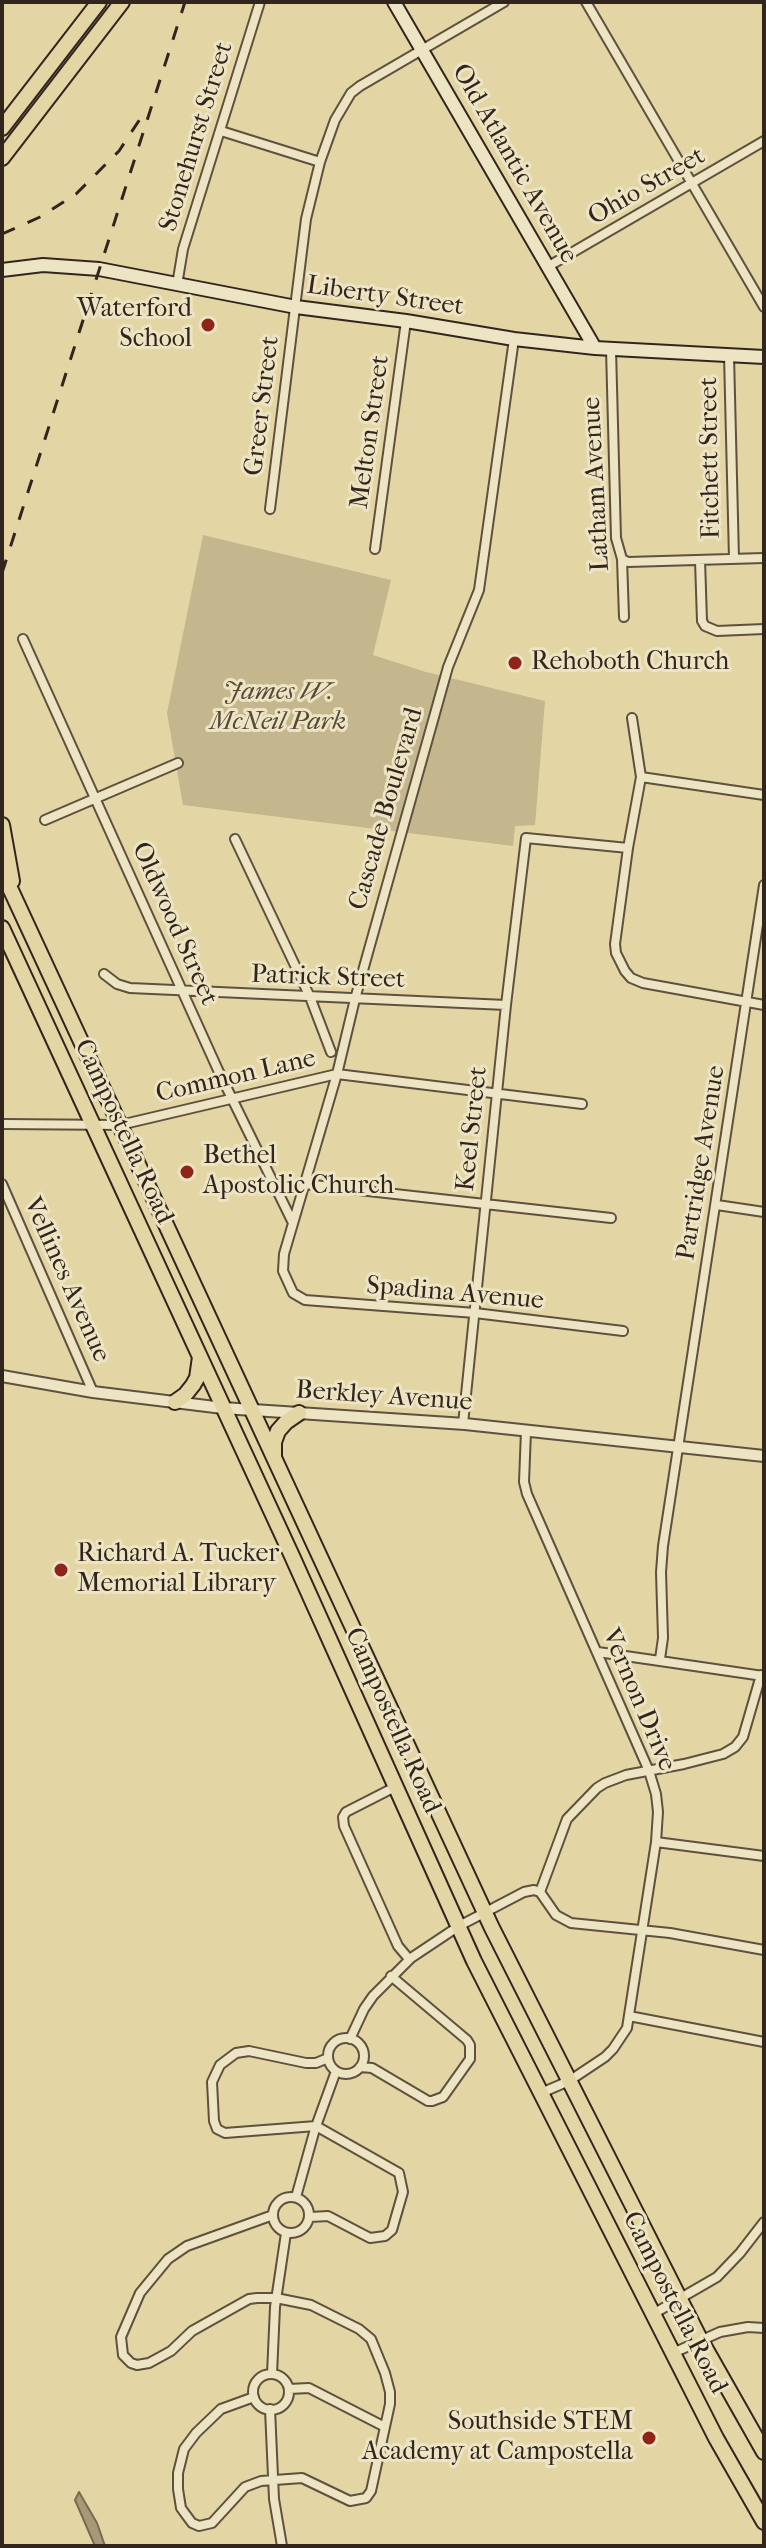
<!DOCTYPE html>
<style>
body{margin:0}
#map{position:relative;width:766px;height:2548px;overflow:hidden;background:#e3d5a4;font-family:"IM FELL French Canon",serif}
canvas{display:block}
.frame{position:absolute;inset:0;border:4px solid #32251d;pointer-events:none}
</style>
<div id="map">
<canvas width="766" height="2548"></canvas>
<div class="frame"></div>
</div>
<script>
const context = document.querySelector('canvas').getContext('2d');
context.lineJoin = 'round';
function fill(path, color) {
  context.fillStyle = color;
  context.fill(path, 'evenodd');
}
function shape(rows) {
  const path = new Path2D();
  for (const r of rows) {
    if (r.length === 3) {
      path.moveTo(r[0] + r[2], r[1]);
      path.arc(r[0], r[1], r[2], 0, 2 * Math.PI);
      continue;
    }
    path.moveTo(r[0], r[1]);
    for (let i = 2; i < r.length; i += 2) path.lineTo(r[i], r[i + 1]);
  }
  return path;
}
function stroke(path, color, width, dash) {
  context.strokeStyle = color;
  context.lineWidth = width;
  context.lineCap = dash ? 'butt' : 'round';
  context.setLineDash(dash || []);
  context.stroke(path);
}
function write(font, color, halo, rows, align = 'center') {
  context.font = font + ' "IM FELL French Canon",serif';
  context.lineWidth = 6;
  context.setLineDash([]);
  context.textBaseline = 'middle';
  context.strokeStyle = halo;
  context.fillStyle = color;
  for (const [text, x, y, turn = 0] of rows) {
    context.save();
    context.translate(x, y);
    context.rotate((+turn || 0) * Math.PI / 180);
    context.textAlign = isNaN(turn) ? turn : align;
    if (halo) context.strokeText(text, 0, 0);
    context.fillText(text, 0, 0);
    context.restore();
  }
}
const green = shape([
 [203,535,391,580,373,655,426,672,545,701,535,825,515,826,513,846,183,805,167,713]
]);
const water = shape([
 [79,2492,97,2523,105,2546,95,2546,75,2500,79,2492]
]);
const minor = shape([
 [586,2,764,307],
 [221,131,320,162],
 [549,266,764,141],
 [177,285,183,249,260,2],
 [514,339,479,590,448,667,355,999,337,1074,284,1254,283,1271,293,1293,305,1300,475,1313,623,1331],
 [611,349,616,538,622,559,624,617],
 [729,355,734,559],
 [270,509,306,219,320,162,335,120,351,93,360,86,504,2],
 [375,549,406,321],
 [622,559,628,562,764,558],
 [700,560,702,621,705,626,717,631,764,629],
 [23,639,218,1070,293,1223],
 [632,718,641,777,628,848,615,944,616,953,625,971,631,978,643,983,764,1005],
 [641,777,764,795],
 [45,820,178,763],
 [235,839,310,997,331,1052],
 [104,974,117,984,130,988,506,1005],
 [2,1124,120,1125,337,1074,582,1104],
 [2,1184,93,1392],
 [305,1184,611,1218],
 [717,1205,764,1212],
 [463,1424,506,1005,526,838,628,848],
 [526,1431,524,1482,527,1494,649,1771,656,1794,658,1812,656,1842,627,2028,613,2049,605,2057,569,2081,541,2093],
 [598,1652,763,1676],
 [660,1659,663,1638,661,1572,663,1546,764,885],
 [395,1787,346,1812,343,1817,344,1826,398,1946,409,1959],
 [656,1842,764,1856],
 [540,1892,567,1819,597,1788,605,1783,626,1775,684,1764,723,1754,735,1747,743,1737,761,1675],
 [540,1892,556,1915,571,1923,670,1933,764,1950],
 [629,2016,764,2042],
 [346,2056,18],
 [350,2039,364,2009,373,1996,411,1958,459,1926,524,1892,534,1890,540,1892],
 [360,2067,372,2068,428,2101,432,2101,443,2097,470,2059,470,2045,467,2040,391,1976],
 [291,2215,18],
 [296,2197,315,2129,336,2071],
 [310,2217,328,2216,370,2238,385,2236,392,2230,403,2192,399,2173,316,2126,225,2133,217,2129,214,2121,212,2082,220,2065,236,2053,249,2051,306,2063,316,2063,328,2058],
 [653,2314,717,2277,740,2253,764,2222],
 [673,2353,720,2332,748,2327,764,2328],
 [272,2374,275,2307,286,2233],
 [271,2392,18],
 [289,2389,309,2388,385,2427],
 [254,2397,221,2409,196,2433,184,2449,178,2473,178,2489,181,2508,192,2523,199,2526,212,2523,245,2487,261,2481,302,2478,350,2501,366,2498,371,2491,390,2404,390,2392,385,2373,371,2339,359,2329,311,2305,276,2298,257,2298,249,2299,192,2331,171,2351,149,2363,137,2365,131,2363,123,2355,121,2337,140,2293,168,2259,187,2246,273,2215],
 [270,2409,274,2499,282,2546]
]);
const tertiary = shape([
 [2,1376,93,1392,223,1408,465,1424,764,1456]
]);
const secondary = shape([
 [394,2,595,348],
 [2,270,43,265,99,269,296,307,406,321,514,339,595,348,764,357]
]);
const primary = shape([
 [2,128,99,2],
 [2,158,122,2],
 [2,825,12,881],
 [2,871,492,1928,700,2339,764,2452],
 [2,928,292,1556,474,1961,716,2438,764,2522],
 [175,1402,185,1395,193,1385,197,1378,200,1357],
 [274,1457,274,1442,278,1431,286,1422,299,1413]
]);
const rail = shape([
 [2,234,40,217,76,194,119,151,140,119],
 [2,573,185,2]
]);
const markers = [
 [208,325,8,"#8f2418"],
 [515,663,8,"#8f2418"],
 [187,1172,8,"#8f2418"],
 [61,1570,8,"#8f2418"],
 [649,2438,8,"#8f2418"]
];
const streetNames = [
 ["Stonehurst Street",197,137,-73],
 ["Old Atlantic Avenue",514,164,60],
 ["Ohio Street",647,187,-30],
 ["Liberty Street",385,297,8],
 ["Greer Street",263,406,-83],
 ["Melton Street",371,432,-82],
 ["Fitchett Street",711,458,-91],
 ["Latham Avenue",597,484,-93],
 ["Cascade Boulevard",387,809,-74],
 ["Oldwood Street",174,924,66],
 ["Patrick Street",328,978,2],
 ["Common Lane",236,1077,-13],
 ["Keel Street",473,1129,-84],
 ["Campostella Road",123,1132,65],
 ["Partridge Avenue",702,1163,-81],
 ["Vellines Avenue",66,1280,66],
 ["Spadina Avenue",455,1294,5],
 ["Berkley Avenue",384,1397,4],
 ["Vernon Drive",638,1700,67],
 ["Campostella Road",392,1721,66],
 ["Campostella Road",674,2303,63]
];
const poiNames = [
 ["Waterford",192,310,"right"],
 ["School",192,340,"right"],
 ["Rehoboth Church",531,663],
 ["Bethel",203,1157],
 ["Apostolic Church",203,1187],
 ["Richard A. Tucker",77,1555],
 ["Memorial Library",77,1585],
 ["Southside STEM",633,2423,"right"],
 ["Academy at Campostella",633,2453,"right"]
];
const parkNames = [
 ["James W.",278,693],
 ["McNeil Park",278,723]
];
fill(green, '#c5b78d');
fill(water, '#a79976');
stroke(water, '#786b52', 2);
stroke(minor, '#5e513f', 12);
stroke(tertiary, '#5e513f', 14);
stroke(secondary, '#32251d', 16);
stroke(primary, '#32251d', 18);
stroke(minor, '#ede4c4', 8);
stroke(tertiary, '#ede4c4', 10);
stroke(secondary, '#ede4c4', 12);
stroke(primary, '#e3d5a4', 14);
stroke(rail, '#32251d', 3, [14, 14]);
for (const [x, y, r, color] of markers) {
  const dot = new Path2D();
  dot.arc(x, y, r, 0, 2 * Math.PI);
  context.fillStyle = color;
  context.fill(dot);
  stroke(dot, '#ede4c4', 3);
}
write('26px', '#32251d', '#ede4c4', streetNames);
write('26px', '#32251d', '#ede4c4', poiNames, 'left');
write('italic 26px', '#574a39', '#ede4c4', parkNames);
</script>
